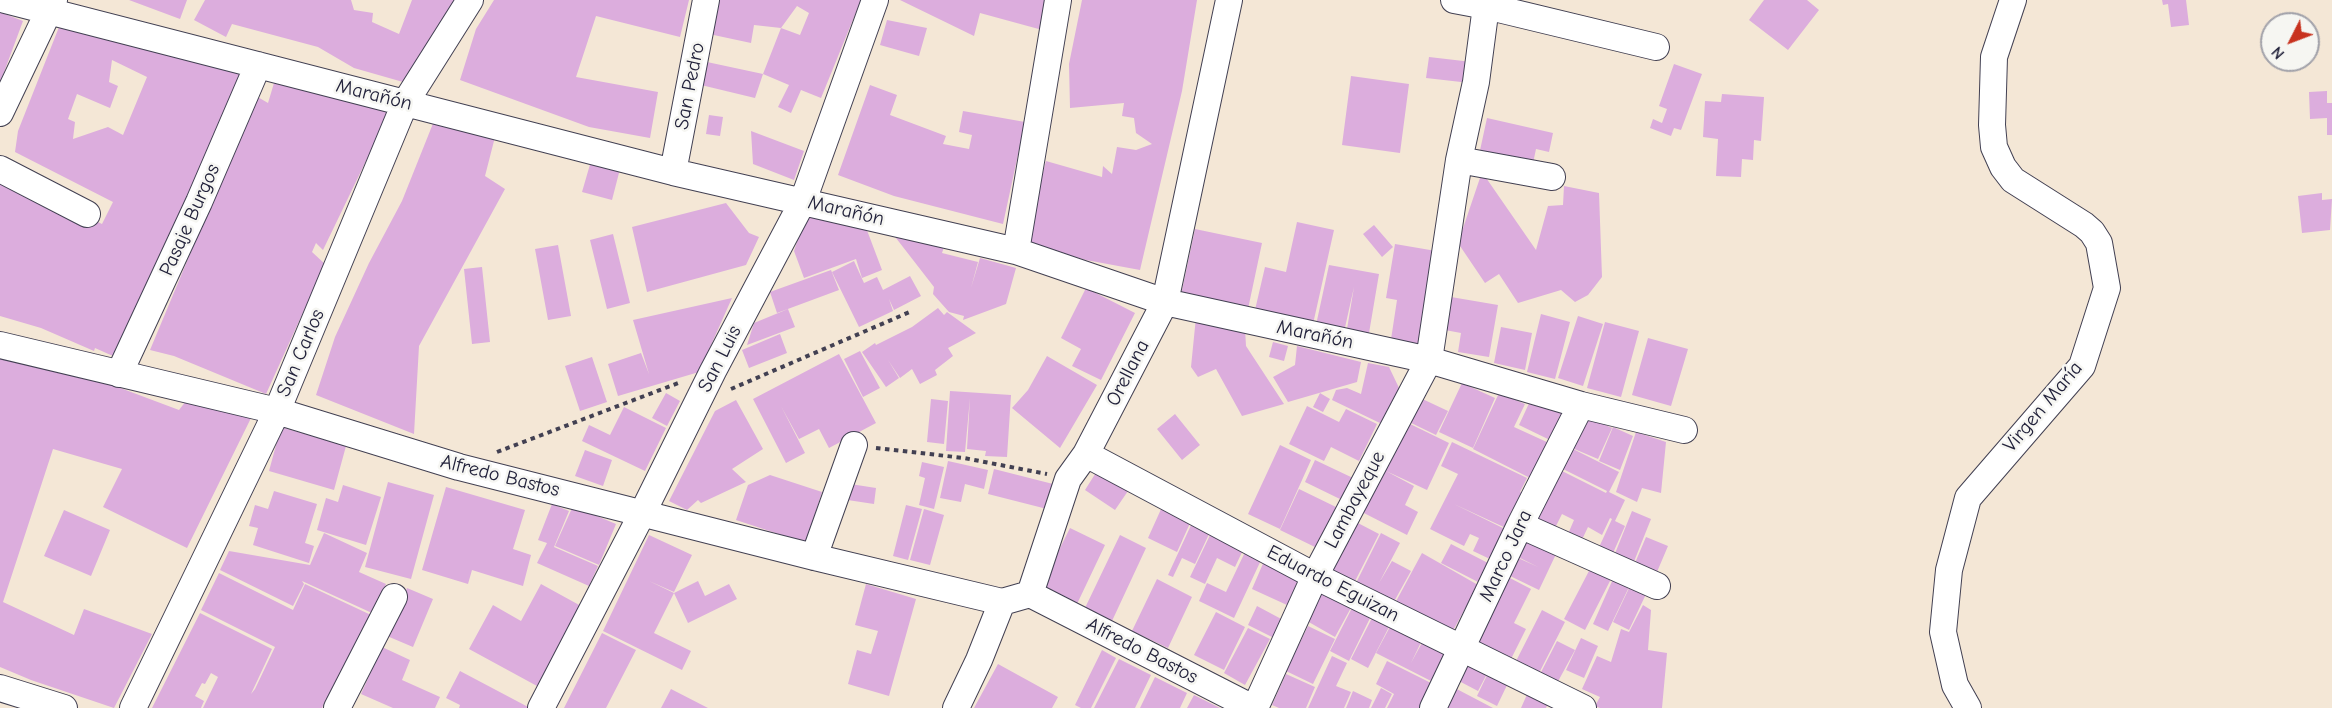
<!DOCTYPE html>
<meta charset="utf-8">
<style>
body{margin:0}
#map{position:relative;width:2332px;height:708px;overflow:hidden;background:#f4e7d6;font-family:"Comic Neue",sans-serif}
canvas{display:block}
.north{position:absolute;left:2260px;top:12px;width:60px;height:60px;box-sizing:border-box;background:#f6f6f2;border:2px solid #a1a1a9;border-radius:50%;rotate:228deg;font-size:16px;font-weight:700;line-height:24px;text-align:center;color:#22223b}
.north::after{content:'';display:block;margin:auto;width:21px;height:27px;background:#c8321e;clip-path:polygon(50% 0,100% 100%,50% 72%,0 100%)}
</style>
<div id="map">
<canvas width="2332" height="708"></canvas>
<div class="north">N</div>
</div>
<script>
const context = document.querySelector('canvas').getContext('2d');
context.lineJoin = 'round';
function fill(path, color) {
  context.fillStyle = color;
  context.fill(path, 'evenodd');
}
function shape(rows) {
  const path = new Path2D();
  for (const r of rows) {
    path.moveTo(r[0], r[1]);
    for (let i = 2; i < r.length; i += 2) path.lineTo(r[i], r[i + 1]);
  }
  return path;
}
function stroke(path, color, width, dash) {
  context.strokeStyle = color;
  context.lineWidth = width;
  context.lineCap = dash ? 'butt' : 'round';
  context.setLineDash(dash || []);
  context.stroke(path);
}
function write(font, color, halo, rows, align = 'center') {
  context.font = font + ' "Comic Neue",sans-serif';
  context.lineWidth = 5;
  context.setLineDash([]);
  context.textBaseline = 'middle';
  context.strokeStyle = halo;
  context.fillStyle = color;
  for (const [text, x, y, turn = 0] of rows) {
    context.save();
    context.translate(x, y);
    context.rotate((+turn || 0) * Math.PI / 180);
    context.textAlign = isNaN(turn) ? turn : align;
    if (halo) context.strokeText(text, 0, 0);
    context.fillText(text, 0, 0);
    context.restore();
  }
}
const building = shape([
 [129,0,187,0,180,19],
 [205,0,351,0,354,10,373,13,372,22,399,34,412,0,464,0,410,84,354,68,318,47,232,24,226,37,194,20],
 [494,0,689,0,680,37,596,16,576,77,658,92,650,138,589,127,460,80,476,29],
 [716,0,861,0,821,98,801,90,791,113,778,107,789,85,763,74,781,28,800,35,809,13,797,6,781,28,754,25,751,43,709,34],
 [900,0,1052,0,1046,31,980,13,974,36],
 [1082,0,1197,0,1182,91,1140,270,1086,260,1024,242,1046,161,1102,177,1103,166,1112,174,1117,147,1136,150,1152,144,1136,133,1134,118,1122,116,1124,103,1070,108,1069,64],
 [1764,0,1807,0,1819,10,1788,50,1749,20],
 [2162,0,2186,0,2189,25,2171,27,2168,4,2163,5],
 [0,12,23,21,0,83],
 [887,20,927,28,919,56,880,45],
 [61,22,248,71,122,360,95,348,94,351,41,328,0,316,0,174,102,224,113,202,15,152,18,131],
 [112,60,147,77,123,135,108,127,73,139,75,122,68,119,77,94,110,108,118,86,109,82],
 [1429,57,1472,62,1470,83,1426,78],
 [707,62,763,74,755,98,701,85],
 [1674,64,1702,74,1681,130,1674,128,1671,136,1650,128,1653,119,1662,123,1667,109,1659,106],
 [1351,76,1409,84,1400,153,1342,145],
 [274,83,391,109,323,250,316,243,312,252,325,264,266,394,174,356,150,350,256,96,268,103],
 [870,85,897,95,890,115,946,136,943,144,969,149,972,135,959,132,963,111,1025,122,1003,224,894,196,838,175],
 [2327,91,2327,103,2332,103,2332,135,2327,135,2327,118,2310,119,2309,92],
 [1722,94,1764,97,1761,141,1754,140,1753,160,1742,159,1741,177,1716,176,1718,139,1703,137,1705,101,1721,102],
 [709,115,723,117,720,136,706,134],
 [436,116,495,137,485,176,505,189,419,346,414,434,316,395,335,337,369,263,402,201],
 [1487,118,1553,133,1549,152,1536,149,1532,168,1479,155],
 [751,131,804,151,794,180,753,164],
 [591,161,620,169,612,200,582,192],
 [1482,172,1536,250,1548,206,1563,205,1564,186,1599,193,1602,277,1588,295,1575,302,1561,290,1518,303,1499,274,1485,283,1458,243],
 [2322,193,2322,200,2332,199,2330,230,2302,233,2298,196],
 [726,203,749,233,759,237,746,265,647,292,632,227],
 [806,215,856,228,865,225,882,270,862,278,856,259,804,278,794,251],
 [1297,222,1334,230,1313,324,1255,310,1265,267,1286,272],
 [1374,225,1393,247,1382,257,1363,234],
 [889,229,944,247,942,253,978,262,971,288,980,258,1016,268,1006,304,963,320,964,316,949,312,933,294,934,287],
 [1195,229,1262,243,1248,309,1181,295],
 [613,234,630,303,607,309,590,240],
 [1395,244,1436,251,1421,345,1405,342,1390,346,1397,300,1386,298],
 [558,245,571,316,548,320,535,249],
 [854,261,864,283,877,277,883,290,910,276,921,296,894,310,889,299,893,311,859,327,832,272],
 [1329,265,1379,274,1368,339,1346,335,1354,287,1344,332,1316,325],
 [482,267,490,342,472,344,464,269],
 [831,270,839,290,777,313,770,292],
 [1086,288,1135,313,1101,380,1072,366,1081,349,1061,338],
 [1451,297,1498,305,1489,357,1458,352,1461,333,1445,330],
 [732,298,699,372,618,396,608,364,641,353,649,374,633,320],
 [938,308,944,315,947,312,976,333,948,348,953,356,935,370,937,375,920,384,912,369,900,378,888,360,899,378,886,387,862,352,875,343,876,345,912,327],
 [788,309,795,327,747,345,754,323],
 [1541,314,1570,322,1555,379,1527,372],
 [1578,316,1603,324,1583,386,1558,378],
 [1196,317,1245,329,1246,346,1284,404,1242,416,1216,369,1198,377,1191,367],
 [1605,322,1639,331,1621,397,1587,388],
 [1501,327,1532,333,1525,370,1494,363],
 [780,334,787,353,749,368,742,350],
 [1648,338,1688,349,1671,406,1632,395],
 [1273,342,1288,346,1284,361,1269,357],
 [1297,346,1361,362,1357,382,1288,402,1273,377,1295,365],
 [0,350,75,371,179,410,186,401,251,418,187,548,103,507,122,469,53,449,3,602,74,635,84,609,152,634,114,708,31,680,0,667],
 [860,351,880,388,863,397,844,359],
 [839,354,876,423,829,448,819,429,799,439,781,406,805,453,786,463,753,399],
 [1047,356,1097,385,1060,448,1012,408,1028,390],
 [592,357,607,402,580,411,565,366],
 [1368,363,1389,367,1400,390,1382,424,1332,400,1336,390,1347,388,1361,394],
 [1462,383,1495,398,1473,448,1439,432],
 [950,391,1011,395,1007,457,985,456,986,451,967,449,970,398,965,452,946,451],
 [666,393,680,401,667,426,652,418],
 [1320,393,1330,399,1323,412,1313,407],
 [1499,393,1525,404,1514,427,1549,443,1532,479,1473,449],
 [1416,396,1448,411,1436,435,1405,420],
 [931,399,948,401,944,444,927,442],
 [1531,399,1564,415,1552,441,1519,425],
 [736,400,763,449,732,469,746,482,701,503,698,500,687,510,669,501,715,411],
 [1307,406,1339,422,1346,409,1377,424,1359,461,1331,447,1324,461,1289,444],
 [624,407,666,428,645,471,582,441,589,425,610,435],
 [1175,414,1200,445,1182,460,1157,429],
 [1586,416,1612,428,1598,459,1572,448],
 [1404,421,1449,443,1427,490,1386,471,1414,486,1405,505,1418,512,1407,535,1358,510],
 [281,427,346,446,334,490,269,471],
 [1613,427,1633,436,1620,470,1599,461],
 [1636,432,1666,442,1661,493,1642,488,1637,502,1616,492],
 [1452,442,1527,478,1520,492,1525,494,1508,529,1454,504,1507,530,1492,560,1473,551,1479,538,1470,534,1464,546,1430,529,1458,474,1441,466],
 [1280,445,1311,460,1280,529,1248,514],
 [1569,447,1619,472,1609,492,1625,500,1615,521,1625,526,1609,562,1595,556,1612,519,1610,518,1602,535,1588,527,1578,548,1565,541,1574,520,1562,514,1552,534,1532,524,1558,469,1606,493,1607,491,1559,467],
 [585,450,612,460,603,486,575,476],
 [1315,460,1353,478,1342,500,1305,482],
 [948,461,988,470,984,489,965,484,961,502,940,498],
 [922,462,944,467,934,509,919,505,925,478,919,476],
 [994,469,1053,484,1047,509,988,494],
 [1097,471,1128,491,1115,510,1085,490],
 [770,475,822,492,806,543,736,520,748,485],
 [388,482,434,495,411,579,365,567],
 [844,483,876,488,874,504,841,499],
 [343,485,381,497,366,545,317,530,326,498,338,502],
 [446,487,525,510,513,549,531,555,523,586,472,570,468,584,422,570],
 [1299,489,1336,507,1317,548,1280,530],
 [274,491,317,504,305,543,314,546,309,563,253,545,258,528,249,526,255,505,268,509],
 [552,504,569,511,554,547,598,566,589,586,537,563,547,543,538,540],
 [906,505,922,509,908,560,893,556],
 [573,506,616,524,599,565,555,546],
 [1162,507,1191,521,1177,552,1148,538],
 [924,509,944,515,930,565,910,560],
 [64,510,110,530,91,576,44,556],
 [1632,511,1651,519,1631,569,1612,561],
 [1356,522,1379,534,1351,589,1327,577],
 [1192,523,1210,532,1195,564,1182,558,1173,577,1168,575],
 [1070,528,1105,545,1077,604,1041,586],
 [324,533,367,553,359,572,386,584,372,613,302,581,304,584,293,606,220,570,229,551,310,565],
 [1211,533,1244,548,1235,567,1217,558,1205,584,1190,577],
 [1381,533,1400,543,1379,583,1392,561,1411,571,1391,607,1354,587],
 [649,535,692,555,674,592,649,581,674,593,654,633,691,651,682,670,603,631],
 [1120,535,1146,548,1112,621,1085,608],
 [1646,537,1668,546,1654,579,1632,570],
 [1527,538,1557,552,1539,590,1508,575,1516,557,1538,567,1518,557],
 [1451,544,1488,563,1478,582,1441,563],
 [1246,550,1262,558,1234,618,1199,601,1207,583,1226,592],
 [1422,553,1478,585,1450,636,1393,607],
 [1265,559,1300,576,1287,605,1252,589],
 [1590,569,1611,579,1585,630,1564,619],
 [219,573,293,610,305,584,371,615,329,700,326,699,322,708,203,708,218,677,211,673,205,684,202,683,195,696,204,701,201,708,152,708,200,613,272,649,251,694,255,689,275,647,201,610],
 [1508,577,1531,589,1514,623,1526,629,1508,665,1473,647],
 [1157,579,1192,597,1168,648,1132,631],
 [1613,579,1629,587,1608,631,1593,624],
 [698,581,705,596,729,584,737,599,688,623,674,593],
 [541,584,581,606,537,686,469,649,493,605,521,621],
 [866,584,916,599,889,696,848,684,857,650,871,654,878,631,855,625],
 [1631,584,1647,592,1629,630,1613,622],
 [407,588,433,599,413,647,387,636],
 [1325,588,1353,604,1335,637,1307,621],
 [1354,604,1372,614,1349,661,1330,651],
 [1643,605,1651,610,1648,650,1667,653,1662,708,1600,708,1595,706,1600,697,1582,689,1597,656,1611,662,1621,629,1629,632],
 [1257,606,1285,621,1276,639,1248,625],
 [1542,610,1565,622,1536,679,1513,667],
 [1216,612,1245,627,1224,670,1194,655],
 [1374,614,1391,623,1368,668,1351,659],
 [1392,623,1423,638,1411,663,1424,639,1446,651,1431,681,1376,653],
 [1308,626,1335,639,1313,684,1286,671],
 [1248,628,1270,639,1245,685,1224,673],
 [602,633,636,650,606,708,564,708],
 [1581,638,1598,646,1584,678,1566,670],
 [1557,641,1575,650,1555,687,1538,678],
 [382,647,410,660,402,680,440,697,435,708,393,708,361,694],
 [1102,650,1116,658,1091,708,1081,708,1075,705],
 [1332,656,1347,663,1336,686,1351,692,1344,708,1308,708],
 [1119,659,1151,675,1135,708,1094,708],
 [1387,661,1435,685,1423,708,1387,708,1394,694,1376,684],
 [1466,661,1488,672,1478,691,1457,680],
 [998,664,1058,697,1052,708,974,708],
 [460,671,530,708,459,708,460,705,446,698],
 [1489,671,1509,681,1497,706,1477,696],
 [1286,674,1315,687,1306,708,1279,708,1272,705],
 [1155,677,1187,693,1180,708,1140,708],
 [1451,686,1493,708,1439,708],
 [1381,688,1392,694,1385,708,1371,708],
 [671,689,708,708,661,708],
 [1529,690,1549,701,1546,708,1521,708],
 [1353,691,1372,700,1369,708,1346,708],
 [1194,695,1220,708,1187,708]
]);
const path = shape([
 [731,389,912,311],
 [876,448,964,458,1047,474],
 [497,452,681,382]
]);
const minor = shape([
 [5,0,673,172,1016,251,1165,302,1429,360,1581,405,1684,430],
 [1486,6,1656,47],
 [0,113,54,0],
 [1459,160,1552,177],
 [0,169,87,214],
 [673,172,706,0],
 [1016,251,1058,0],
 [0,345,277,411,459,467,814,557,1002,602,1030,594,1068,479,1086,454,1165,302,1229,0],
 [119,374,199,202,258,65],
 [1086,454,1315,576,1583,708],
 [1520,525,1657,586],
 [814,557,854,445],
 [1030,594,1253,708],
 [0,688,64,708],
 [133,708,277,411,405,103,470,0],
 [337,708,394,597],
 [541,708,643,512,713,371,803,201,875,0],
 [956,708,979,660,1002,602],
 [1255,708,1315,576,1429,360,1459,160,1476,82,1486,6,1454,0],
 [1433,708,1520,525,1581,405],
 [1968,708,1955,685,1943,632,1949,570,1968,498,2082,366,2107,288,2099,243,2092,232,2084,225,2013,180,2003,167,1994,147,1992,125,1994,57,2013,0]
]);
const streetNames = [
 ["San Pedro",690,86,-79],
 ["Marañón",374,95,14],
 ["Marañón",846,211,13],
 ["Pasaje Burgos",190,220,-66],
 ["Marañón",1315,335,12],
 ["San Carlos",301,353,-67],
 ["San Luis",720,359,-63],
 ["Orellana",1128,373,-63],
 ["Virgen María",2043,407,-50],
 ["Alfredo Bastos",500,476,14],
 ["Lambayeque",1355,500,-62],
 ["Marco Jara",1506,556,-65],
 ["Eduardo Eguizan",1333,584,27],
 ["Alfredo Bastos",1142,651,27]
];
fill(building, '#dcaddd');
stroke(minor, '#424052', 28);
stroke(path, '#424052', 4, [4.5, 4.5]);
stroke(minor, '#fff', 26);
write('20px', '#22223b', '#f6f6f2', streetNames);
</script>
